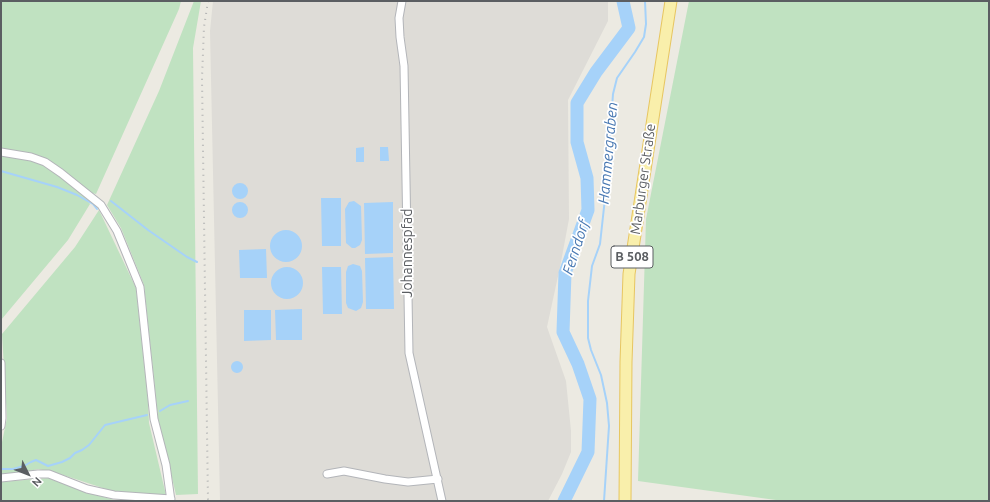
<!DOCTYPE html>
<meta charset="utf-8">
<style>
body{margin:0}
#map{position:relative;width:990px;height:502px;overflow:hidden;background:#eceae2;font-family:Ubuntu,sans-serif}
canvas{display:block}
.frame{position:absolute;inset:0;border:2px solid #5b5e62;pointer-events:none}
.north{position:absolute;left:8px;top:454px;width:40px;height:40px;-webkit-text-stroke:3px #fff;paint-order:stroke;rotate:132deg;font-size:11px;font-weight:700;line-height:16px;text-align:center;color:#5b5e62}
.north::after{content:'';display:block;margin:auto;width:14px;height:18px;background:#5b5e62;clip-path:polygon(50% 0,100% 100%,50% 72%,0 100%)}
</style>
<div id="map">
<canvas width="990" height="502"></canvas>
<div class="frame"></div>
<div class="north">N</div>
</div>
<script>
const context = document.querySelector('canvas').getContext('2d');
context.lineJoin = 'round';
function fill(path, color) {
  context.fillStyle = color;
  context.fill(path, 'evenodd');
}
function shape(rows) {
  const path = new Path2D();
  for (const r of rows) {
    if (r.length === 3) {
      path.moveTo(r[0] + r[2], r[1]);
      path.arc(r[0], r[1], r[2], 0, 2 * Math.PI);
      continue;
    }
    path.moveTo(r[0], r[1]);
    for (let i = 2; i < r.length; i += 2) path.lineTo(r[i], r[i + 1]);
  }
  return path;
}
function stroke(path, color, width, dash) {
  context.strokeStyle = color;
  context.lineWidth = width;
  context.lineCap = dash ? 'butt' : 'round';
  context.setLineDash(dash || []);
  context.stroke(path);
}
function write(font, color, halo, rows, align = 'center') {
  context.font = font + ' Ubuntu,sans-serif';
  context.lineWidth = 3.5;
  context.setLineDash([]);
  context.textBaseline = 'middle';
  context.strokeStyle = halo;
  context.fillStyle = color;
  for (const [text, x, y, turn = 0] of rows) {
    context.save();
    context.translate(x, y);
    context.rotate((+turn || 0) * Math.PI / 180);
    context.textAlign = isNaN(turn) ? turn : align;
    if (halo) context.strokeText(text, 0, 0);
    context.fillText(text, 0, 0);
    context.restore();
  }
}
const industrial = shape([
 [213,1,608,1,608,21,568,100,569,219,560,267,547,327,566,381,571,431,571,452,562,474,548,501,220,501,210,31]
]);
const green = shape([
 [1,1,181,1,179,9,96,194,80,190,90,204,68,240,1,320],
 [194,1,201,1,193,48,198,494,176,495,158,418,144,285,121,228,107,205,159,91],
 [689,1,989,1,989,501,783,501,638,481,646,219],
 [99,210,136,288,148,401,149,423,166,495,115,492,57,473,38,469,1,478,1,447,7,418,2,334,75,247],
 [48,478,86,492,114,500,135,501,1,501,1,482]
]);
const water = shape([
 [364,147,364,162,356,162,356,148],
 [380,147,388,147,389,161,380,161],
 [240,191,8],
 [321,198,341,198,341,246,322,246],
 [354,201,361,206,362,240,360,245,355,248,352,248,346,243,345,209,349,202],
 [393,202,393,253,365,254,364,203],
 [240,210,8],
 [286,246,16],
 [266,249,267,278,240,278,239,250],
 [393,257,394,309,366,309,365,258],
 [353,264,360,266,362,271,363,302,361,308,356,311,348,308,346,303,346,272,348,266],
 [287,283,16],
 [322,267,341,267,342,314,323,314],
 [302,309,302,340,276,340,275,310],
 [244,310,271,310,271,340,244,341],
 [237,367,6]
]);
const stream = shape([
 [1,171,57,187,77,195,93,204,97,209],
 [111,201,148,230,187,257,197,262],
 [160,411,170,405,188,401],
 [1,469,13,469,24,466,31,462,36,460,48,466,62,462,70,458,75,453,82,450,89,445,105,425,147,415],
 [604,501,609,426,607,403,601,375,591,350,588,338,588,301,592,266,600,244,606,189,613,94,617,78,635,52,644,37,646,24,645,1]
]);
const river = shape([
 [564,501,588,452,590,399,578,364,563,332,565,273,588,210,587,178,577,142,577,103,596,72,629,28,623,1]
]);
const minor = shape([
 [402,1,399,18,400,37,404,66,409,353,442,501],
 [1,152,31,157,45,162,61,173,101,205,117,231,140,287,154,419,166,465,171,501],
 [1,363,2,418,1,426],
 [327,474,344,471,385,479,408,482,438,479],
 [1,478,38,474,49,474,87,489,114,495,171,499]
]);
const primary = shape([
 [625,501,626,362,629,274,671,1]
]);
const rail = shape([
 [208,1,204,27,202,78,208,501]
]);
const shields = [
 [632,257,42]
];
const shieldNames = [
 ["B 508",632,257]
];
const streetNames = [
 ["Marburger Straße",643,179,-82],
 ["Johannespfad",407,253,-90]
];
const waterNames = [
 ["Hammergraben",608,153,-85],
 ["Ferndorf",576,247,-72]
];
fill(industrial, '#dedcd7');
fill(green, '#c0e2c1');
fill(water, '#a6d2f9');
stroke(stream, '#a6d2f9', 2);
stroke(river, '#a6d2f9', 13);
stroke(minor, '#b3b5b9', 9);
stroke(primary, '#e7c661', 13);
stroke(minor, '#fff', 7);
stroke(primary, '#f9efab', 11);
stroke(rail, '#b1b2b2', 2, [1, 5]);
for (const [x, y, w] of shields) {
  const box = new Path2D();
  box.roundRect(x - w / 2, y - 11, w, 22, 3);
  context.fillStyle = '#fff';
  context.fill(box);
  stroke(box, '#5b5e62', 1);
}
write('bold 13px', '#5b5e62', null, shieldNames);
write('14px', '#5b5e62', '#fff', streetNames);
write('italic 15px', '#4878b2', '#fff', waterNames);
</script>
